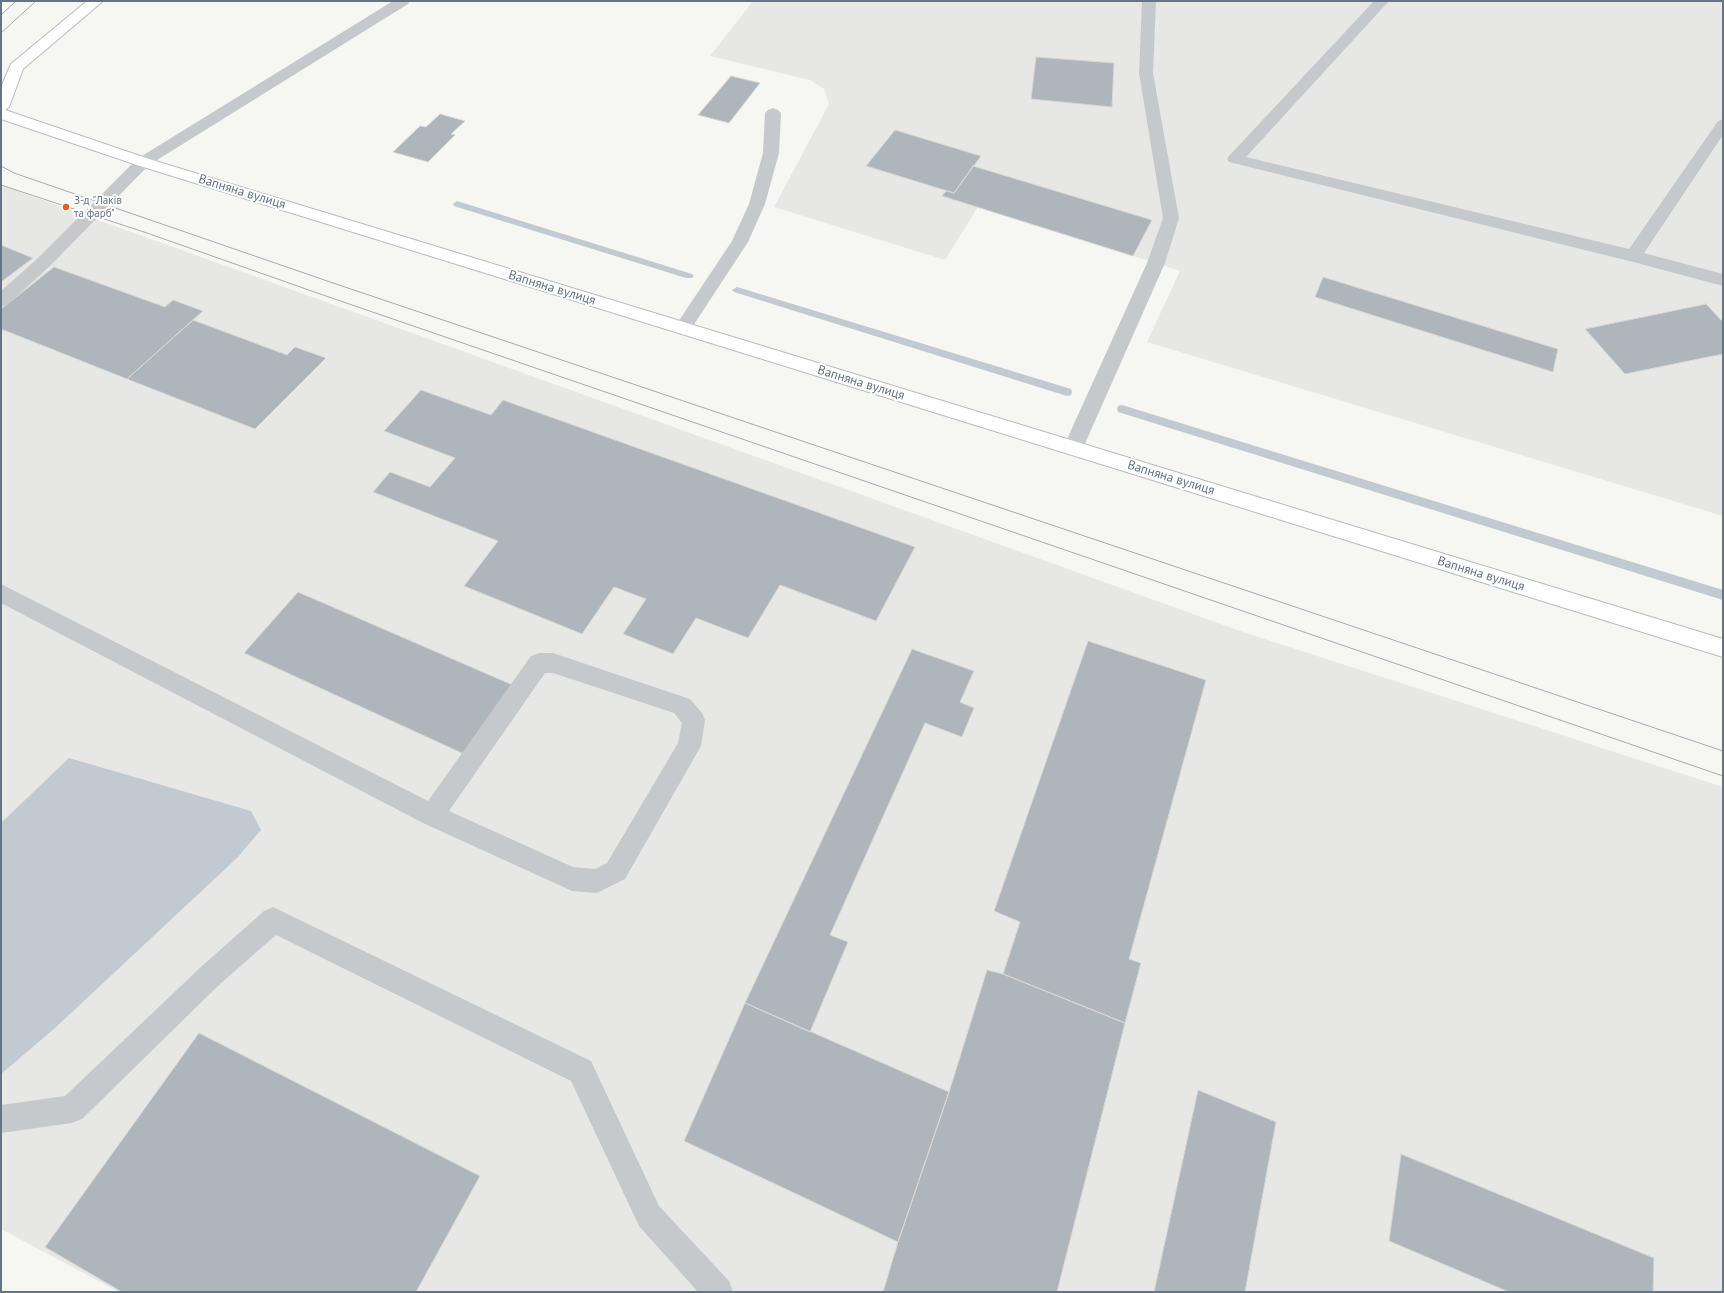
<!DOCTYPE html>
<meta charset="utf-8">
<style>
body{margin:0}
#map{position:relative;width:1724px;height:1293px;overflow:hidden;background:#f6f6f2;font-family:"PT Sans",sans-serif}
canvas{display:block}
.frame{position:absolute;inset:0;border:2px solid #647485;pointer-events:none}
</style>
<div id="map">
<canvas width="1724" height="1293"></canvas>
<div class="frame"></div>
</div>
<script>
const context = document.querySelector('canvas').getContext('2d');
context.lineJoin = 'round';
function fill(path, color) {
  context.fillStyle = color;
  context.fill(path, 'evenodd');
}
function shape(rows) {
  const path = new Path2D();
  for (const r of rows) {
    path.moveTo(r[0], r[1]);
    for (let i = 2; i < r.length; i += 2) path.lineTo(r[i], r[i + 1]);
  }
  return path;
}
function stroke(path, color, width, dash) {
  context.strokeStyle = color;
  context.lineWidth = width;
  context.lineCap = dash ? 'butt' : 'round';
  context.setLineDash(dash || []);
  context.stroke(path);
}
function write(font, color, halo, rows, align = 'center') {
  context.font = font + ' "PT Sans",sans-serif';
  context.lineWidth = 4;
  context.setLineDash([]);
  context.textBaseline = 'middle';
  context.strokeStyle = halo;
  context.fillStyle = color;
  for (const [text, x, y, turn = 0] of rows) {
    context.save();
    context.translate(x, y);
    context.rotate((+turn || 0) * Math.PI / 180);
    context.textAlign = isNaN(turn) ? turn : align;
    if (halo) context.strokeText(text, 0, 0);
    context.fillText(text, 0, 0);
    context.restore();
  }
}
const built = shape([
 [753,1,1723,1,1723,516,1147,342,1180,271,1156,263,978,207,945,260,774,207,829,104,824,89,810,80,710,56],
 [1,185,1243,632,1723,787,1723,1292,119,1292,1,1229]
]);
const water = shape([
 [69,758,251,811,261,830,238,857,55,1028,1,1074,1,823]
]);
const stream = shape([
 [457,201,692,274,694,276,692,278,686,278,454,206,453,204,457,201],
 [737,287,1071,389,1072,392,1071,395,1067,396,734,292,732,290,737,287],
 [1122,405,1723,590,1723,600,1118,412,1117,409,1118,406,1122,405]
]);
const building = shape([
 [1036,57,1114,63,1112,107,1031,99,1036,57],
 [731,76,760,83,729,123,698,115,731,76],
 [440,114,465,121,451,134,455,135,428,162,393,152,420,126,426,127,440,114],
 [895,130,981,156,954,193,866,166,895,130],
 [973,166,1152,220,1133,256,942,196,946,191,954,193,973,166],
 [1,245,33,258,1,282,1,245],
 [54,267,165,307,173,300,203,311,127,379,1,329,1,309,54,267],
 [1323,277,1558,349,1553,372,1315,297,1323,277],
 [1706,304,1723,322,1723,354,1625,374,1585,329,1706,304],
 [193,320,287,355,295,347,326,358,255,429,127,379,193,320],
 [421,390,491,415,503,400,915,547,876,621,780,585,748,638,696,618,673,654,623,634,646,599,614,587,582,634,464,586,498,541,373,492,390,472,430,487,455,458,384,431,421,390],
 [298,592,515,686,466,755,244,653,298,592],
 [1088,641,1206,680,1129,959,1141,963,1125,1023,1003,974,1020,922,994,911,1088,641],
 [912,649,974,671,960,702,974,708,962,737,925,723,830,935,848,942,810,1032,745,1003,912,649],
 [987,970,1003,974,1125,1023,1057,1292,883,1292,898,1242,949,1092,987,970],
 [745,1003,949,1092,898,1242,684,1141,745,1003],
 [199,1033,480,1176,416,1292,122,1292,45,1247,199,1033],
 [1198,1090,1276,1122,1245,1292,1154,1292,1198,1090],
 [1401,1154,1654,1258,1653,1292,1509,1292,1389,1241,1401,1154]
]);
const lane = shape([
 [1142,1,1156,1,1153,73,1179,218,1165,263,1083,448,1080,453,1073,455,1066,453,1063,448,1147,263,1163,218,1139,73,1142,1],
 [1374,1,1389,1,1246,157,1629,249,1718,121,1723,119,1723,135,1644,253,1723,274,1723,286,1633,262,1229,162,1227,159,1229,156,1374,1],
 [773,108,778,110,781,113,779,153,765,204,748,242,689,332,683,334,677,332,674,328,732,241,749,204,763,153,765,113,768,110,773,108],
 [143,157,149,159,151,162,149,165,50,266,7,305,1,307,1,291,38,258,137,159,143,157],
 [1,584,428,801,531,656,539,653,553,653,690,699,702,713,705,720,701,746,625,879,597,893,572,891,423,823,1,603,1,584],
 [545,673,553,673,674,713,682,723,678,743,607,863,595,869,573,867,449,811,545,673],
 [273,907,591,1061,659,1206,729,1281,733,1292,698,1292,639,1226,571,1081,276,935,220,984,82,1119,72,1123,1,1133,1,1105,65,1096,202,966,264,911,273,907]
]);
const street = shape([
 [393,1,410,1,408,4,149,165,143,167,137,165,135,162,137,159,393,1]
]);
const secondary = shape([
 [87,1,103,1,23,69,9,107,5,110,149,159,1723,639,1723,657,137,165,1,119,1,87,11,64,87,1]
]);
const tram = shape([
 [1,15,16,1],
 [1,33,36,1],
 [1,166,14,173,336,284,1723,751],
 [1,185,147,233,323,295,1723,776]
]);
const markers = [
 [66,207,4,"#ea5e1f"]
];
const farPoinames = [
 ["З-д \"Лаків",74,201],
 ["та фарб\"",74,214]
];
const streetNames = [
 ["Вапняна вулиця",242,192,17],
 ["Вапняна вулиця",552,288,17],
 ["Вапняна вулиця",861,383,17],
 ["Вапняна вулиця",1171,478,17],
 ["Вапняна вулиця",1481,574,17]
];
fill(built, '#e7e8e6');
fill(water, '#c0cad0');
fill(stream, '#c0cad0');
fill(building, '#aeb5bb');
stroke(building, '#d7d8d5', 1);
stroke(secondary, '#b8bcc1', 2);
fill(lane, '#c6c9cc');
fill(street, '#c6c9cc');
fill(secondary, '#fff');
stroke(tram, '#a5abb1', 1);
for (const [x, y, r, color] of markers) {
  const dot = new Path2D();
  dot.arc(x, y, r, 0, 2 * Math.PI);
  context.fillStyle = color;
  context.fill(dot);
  stroke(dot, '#fff', 1.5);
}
write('11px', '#647485', '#fff', farPoinames, 'left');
write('13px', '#647485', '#fff', streetNames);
</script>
